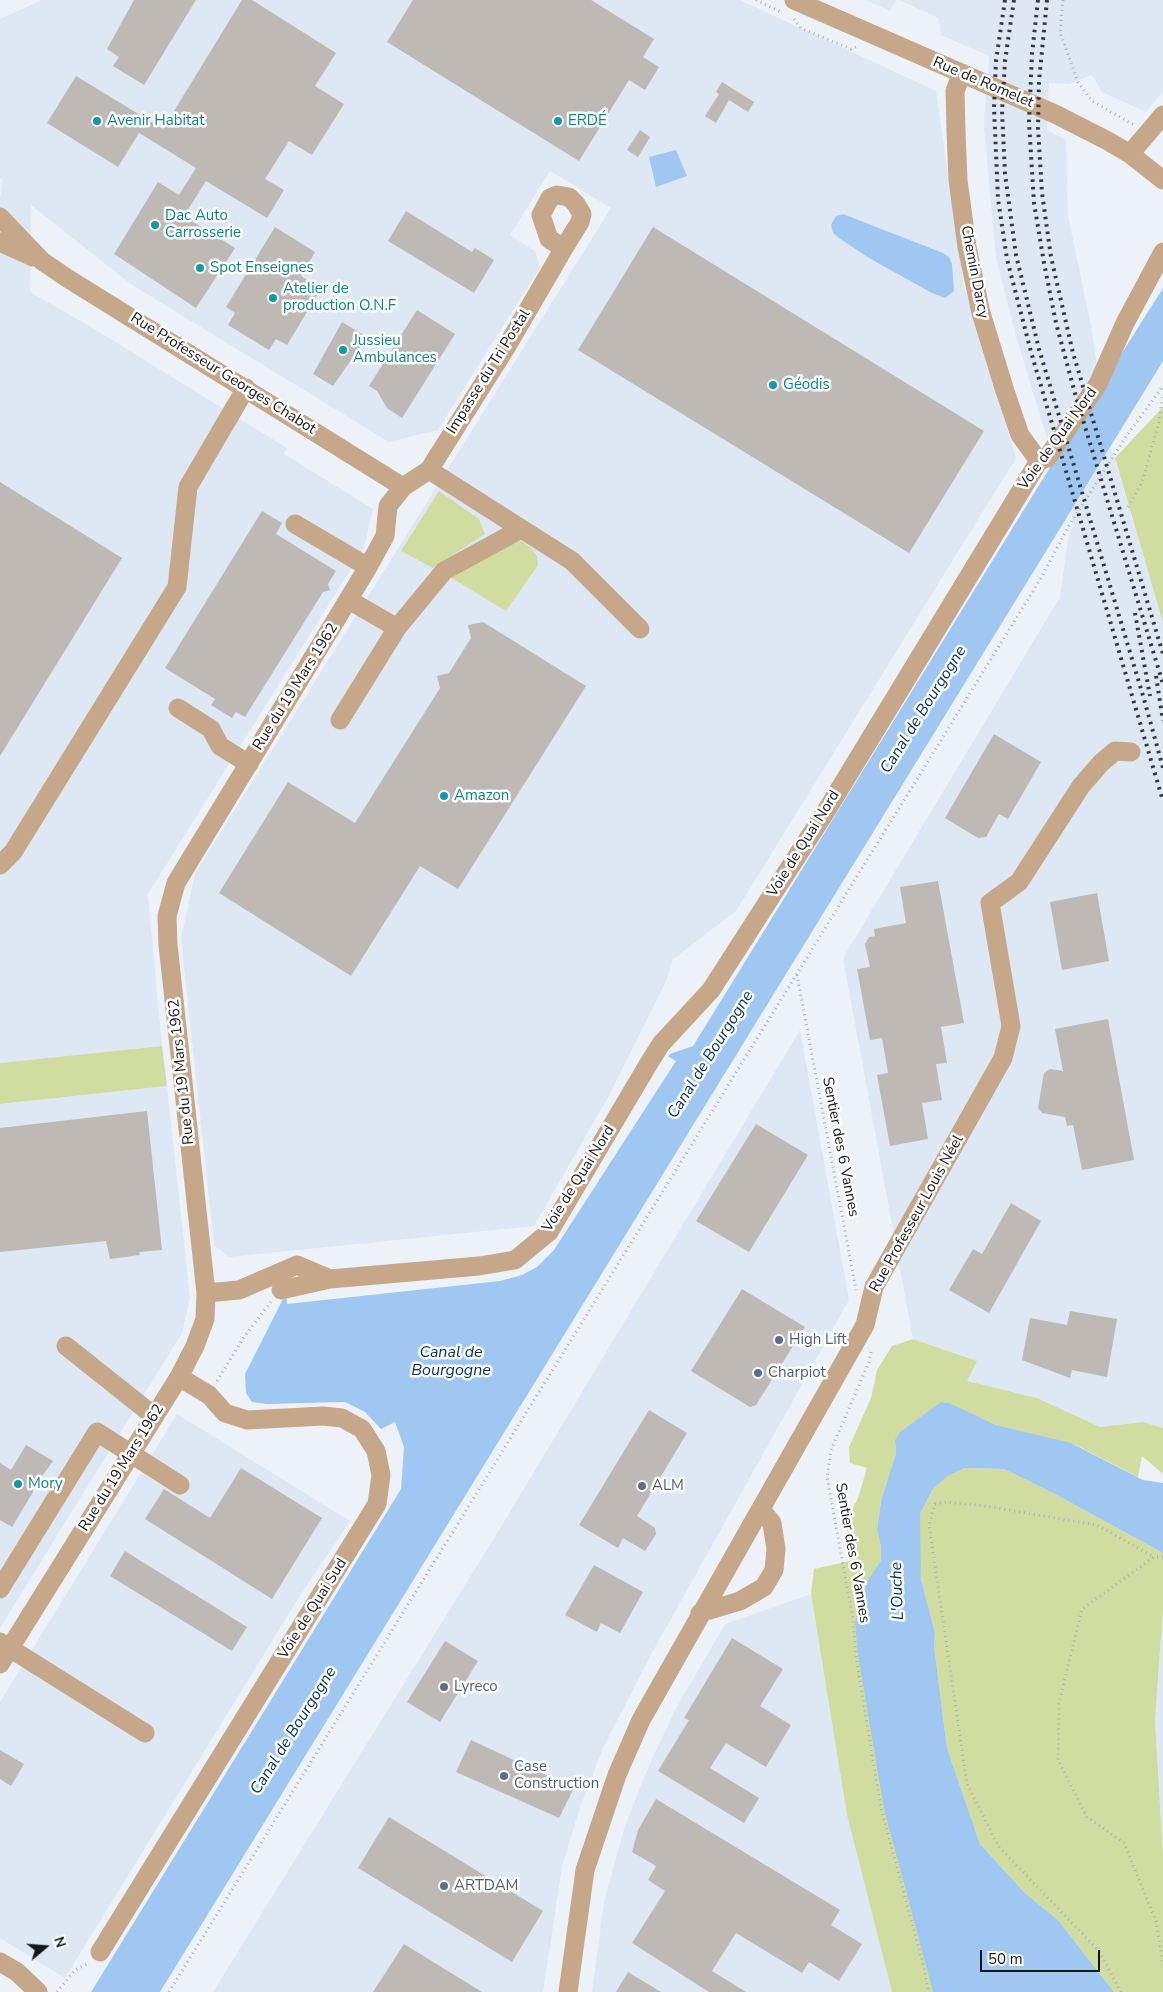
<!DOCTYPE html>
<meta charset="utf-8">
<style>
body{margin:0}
#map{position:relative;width:1163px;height:1992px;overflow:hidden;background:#edf2f8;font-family:"Nunito Sans",sans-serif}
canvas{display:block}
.north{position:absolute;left:20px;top:1922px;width:50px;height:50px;-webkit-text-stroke:4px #fff;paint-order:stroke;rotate:72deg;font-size:14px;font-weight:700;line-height:20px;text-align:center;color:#141618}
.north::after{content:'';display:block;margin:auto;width:18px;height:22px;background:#141618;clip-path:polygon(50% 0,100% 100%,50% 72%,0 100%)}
.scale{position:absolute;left:980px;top:1950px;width:120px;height:22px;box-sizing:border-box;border:2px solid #141618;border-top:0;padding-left:6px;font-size:15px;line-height:18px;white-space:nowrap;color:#141618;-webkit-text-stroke:4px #fff;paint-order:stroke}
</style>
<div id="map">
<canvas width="1163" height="1992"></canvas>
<div class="north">N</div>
<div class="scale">50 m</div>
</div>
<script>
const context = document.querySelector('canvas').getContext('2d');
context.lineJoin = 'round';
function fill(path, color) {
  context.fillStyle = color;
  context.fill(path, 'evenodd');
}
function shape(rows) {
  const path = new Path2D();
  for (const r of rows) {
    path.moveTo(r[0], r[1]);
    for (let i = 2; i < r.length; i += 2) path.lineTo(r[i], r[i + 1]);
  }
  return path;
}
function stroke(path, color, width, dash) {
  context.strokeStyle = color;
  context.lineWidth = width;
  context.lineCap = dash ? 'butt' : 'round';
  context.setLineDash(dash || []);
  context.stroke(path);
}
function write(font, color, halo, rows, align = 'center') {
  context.font = font + ' "Nunito Sans",sans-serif';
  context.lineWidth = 5;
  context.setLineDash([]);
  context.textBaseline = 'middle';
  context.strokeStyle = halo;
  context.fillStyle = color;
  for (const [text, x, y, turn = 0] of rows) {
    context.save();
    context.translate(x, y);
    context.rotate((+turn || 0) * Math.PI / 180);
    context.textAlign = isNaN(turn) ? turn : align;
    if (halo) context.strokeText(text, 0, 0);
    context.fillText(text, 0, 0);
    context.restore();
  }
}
const built = shape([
 [42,0,740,0,936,91,964,286,1016,458,736,911,672,960,667,979,607,1099,534,1226,229,1257,214,1245,181,939,195,873,611,208,550,171,510,235,535,251,540,267,438,430,389,442,132,285,31,205,30,292,96,330,287,448,284,454,373,509,364,548,148,894,162,1046,0,1063,0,198,3,181,0,177,0,19],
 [866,0,896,0,890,11],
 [900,0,1163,0,1163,92,1146,112,1102,92,1092,75,1069,84,1049,83,1047,130,1066,140,1068,216,1092,331,1097,367,1087,382,1092,400,1054,461,1016,336,996,258,984,127,989,56,941,35,938,18],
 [1111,447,1163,623,1163,1428,1143,1422,1100,1427,1037,1398,966,1381,977,1361,913,1339,843,958,1060,597,1069,533,1074,524,1071,512],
 [800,1030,849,1300,652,1653,603,1748,579,1810,562,1867,543,1992,213,1992,496,1535],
 [167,1086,190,1298,182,1333,0,1628,0,1104],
 [177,1414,350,1521,301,1594,65,1978,0,1938,0,1702],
 [811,1594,847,1815,892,1992,592,1992,604,1902,624,1829,644,1777,674,1712,725,1624],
 [1163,1609,1163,1856,1155,1720]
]);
const green = shape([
 [1163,407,1163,623,1115,458],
 [439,491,479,519,485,534,433,568,401,551],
 [522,541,531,548,537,556,538,565,506,611,450,577,504,545],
 [162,1046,167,1086,0,1104,0,1063],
 [913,1339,977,1361,967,1381,1037,1398,1100,1427,1143,1422,1163,1428,1163,1474,1142,1456,1138,1477,1076,1445,996,1425,945,1402,895,1440,896,1453,881,1501,877,1528,881,1547,881,1562,869,1578,858,1604,933,1992,892,1992,847,1815,811,1594,814,1569,850,1561,846,1521,858,1498,867,1468,850,1463,849,1447,871,1398,877,1370,892,1346],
 [965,1468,1004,1469,1053,1493,1163,1553,1163,1609,1155,1720,1163,1856,1163,1992,1114,1992,1058,1920,1026,1894,980,1844,947,1748,934,1645,935,1633,921,1579,919,1532,920,1514,933,1489,948,1476]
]);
const water = shape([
 [676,150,687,176,656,187,649,157],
 [843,214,943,253,949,257,952,264,954,291,945,298,932,293,869,258,839,238,833,233,831,225,836,216],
 [1163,288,1163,361,160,1992,91,1992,401,1489,404,1447,395,1422,381,1429,365,1412,345,1402,267,1404,252,1402,246,1393,245,1374,284,1297,518,1270,541,1255,561,1229,670,1054,693,1046,1049,469],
 [941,1402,949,1403,996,1425,1071,1443,1143,1480,1163,1483,1163,1553,1053,1493,1004,1469,965,1468,948,1476,933,1489,920,1514,921,1579,935,1633,934,1645,947,1748,980,1844,1026,1894,1058,1920,1114,1992,933,1992,884,1809,858,1655,855,1622,863,1592,869,1578,881,1561,881,1547,877,1529,881,1501,896,1453,895,1440,900,1432]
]);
const pier = shape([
 [666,1055,676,1061,554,1250,537,1267,522,1275,500,1281,287,1304,286,1294,498,1272,517,1267,532,1259,548,1245]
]);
const building = shape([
 [134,0,196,0,144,85,113,66,119,57,107,49],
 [242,0,252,0,336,53,315,86,344,104,312,155,289,141,265,179,284,190,267,218,206,181,184,216,235,248,196,308,114,254,158,182,179,195,196,168,139,133,118,167,47,123,76,76,163,129],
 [413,0,591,0,654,39,643,57,659,67,645,90,629,80,579,161,387,42],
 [722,82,754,102,748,112,729,100,716,123,705,116,719,94,716,92],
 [640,130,650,137,638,157,627,150],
 [406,211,472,252,475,248,494,260,474,293,388,241],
 [275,227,315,252,301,276,321,289,287,345,276,339,269,350,228,325,235,313,226,307],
 [653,227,984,431,909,553,578,350],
 [417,310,455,334,402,418,387,408,377,391,369,386],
 [342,322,367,337,333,386,313,374],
 [0,482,122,558,0,756],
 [262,511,282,523,276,534,336,571,328,584,330,590,323,592,245,717,236,712,232,718,211,705,215,699,165,668],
 [483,622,586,686,458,889,420,866,351,976,219,893,288,782,355,823,440,688,437,676,449,673,471,638,468,625],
 [994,734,1041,762,1008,819,999,814,986,837,978,838,945,818],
 [938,881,964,1023,941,1027,947,1063,936,1064,942,1100,922,1103,928,1139,890,1146,877,1075,888,1073,882,1038,870,1040,857,969,870,967,865,944,869,937,875,936,874,929,906,923,900,887],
 [1097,893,1109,961,1062,970,1050,902],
 [1108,1019,1134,1160,1082,1170,1073,1125,1067,1126,1065,1117,1042,1113,1038,1108,1044,1073,1050,1069,1063,1071,1055,1029],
 [147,1111,162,1250,139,1252,140,1255,110,1259,106,1241,0,1252,0,1128],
 [756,1124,808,1155,749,1252,696,1221],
 [1011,1203,1041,1221,989,1313,949,1290,973,1249,982,1254],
 [742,1289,805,1327,756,1405,750,1407,691,1371],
 [1070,1311,1117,1319,1107,1377,1072,1370,1070,1378,1022,1360,1030,1318,1067,1325],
 [649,1410,687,1433,637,1516,655,1528,656,1534,645,1551,623,1538,618,1548,579,1525],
 [26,1445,53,1461,33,1489,33,1492,12,1527,0,1520,0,1463,11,1470],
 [241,1468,322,1518,272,1599,145,1519,164,1489,210,1518],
 [125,1551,247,1627,232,1651,110,1576],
 [594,1565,643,1592,620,1633,601,1623,597,1632,565,1615],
 [732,1638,783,1669,760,1706,791,1725,766,1767,726,1743,710,1768,759,1798,744,1823,658,1771,689,1720,684,1718],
 [445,1641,478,1661,440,1722,407,1702],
 [471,1740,574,1788,559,1818,456,1772],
 [0,1750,24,1764,11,1786,0,1779],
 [656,1799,840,1910,831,1925,862,1944,839,1981,809,1962,802,1973,736,1933,712,1971,746,1992,709,1992,632,1943,665,1891,648,1880,656,1866,632,1852,638,1830],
 [389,1817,543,1911,512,1962,358,1868],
 [404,1944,482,1992,373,1992],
 [628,1972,661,1992,616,1992]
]);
const path = shape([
 [756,0,783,13],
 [1063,0,1060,32,1078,82,1092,101,1134,125],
 [794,19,801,28,851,49,859,46],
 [1128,507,1142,482,1159,422,1163,395],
 [797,975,856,1290],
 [871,1352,869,1362,831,1450,827,1477,853,1619,856,1656,881,1808,924,1967,928,1992],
 [217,1381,244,1337,271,1302],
 [1163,1557,1154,1557,1082,1609,1059,1703,1058,1760,1087,1817,1124,1843,1156,1921,1163,1963],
 [57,1992,75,1970,89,1963],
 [169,1992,1041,578,1067,529,1125,438,1163,386],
 [1121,1992,1099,1951,999,1847,967,1784,929,1525,935,1504,947,1502,985,1506,1097,1525,1154,1557]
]);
const minor = shape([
 [794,0,1055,114,1108,141,1130,154,1163,180],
 [962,73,955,91,956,131,958,180,967,247,981,313,1005,391,1020,435,1039,461],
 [1130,154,1163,115],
 [0,217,42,261,67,278,403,487],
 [0,242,33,257],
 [429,470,572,561,640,629],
 [295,524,368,567],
 [349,600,397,628],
 [178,708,211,729,220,746,249,764],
 [340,720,397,628,444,571,521,529],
 [0,865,13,852,177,587,188,487,246,388],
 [281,1290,330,1279],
 [206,1293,239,1290,297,1265,330,1279,479,1266,515,1260,549,1232,649,1063,661,1044,711,990,828,808,1039,461,1047,458,1098,384,1125,323,1163,252],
 [66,1346,154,1416],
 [0,1589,97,1432,180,1485],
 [700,1613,740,1601,764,1587,774,1570,776,1549,772,1523,761,1510],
 [0,1642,145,1733],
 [0,1664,179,1377,195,1346,205,1319,206,1293,168,945,167,916,176,883,368,567,385,536,388,506,403,487,429,470,507,346,564,248,580,222,582,214,576,204,569,197,557,195,550,198,541,215,549,239,564,248],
 [100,1952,377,1504,381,1475,376,1451,362,1429,342,1418,323,1416,247,1420,225,1413,209,1395,179,1377],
 [0,1962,17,1972,38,1992],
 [568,1992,585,1870,617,1775,641,1720,865,1325,874,1287,1003,1058,1011,1026,990,903,1019,882,1081,786,1101,763,1115,751,1131,752]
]);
const rail = shape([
 [1005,0,996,61,994,107,998,199,1007,259,1031,352,1163,801],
 [1014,0,1005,61,1002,111,1005,174,1016,255,1039,349,1144,699,1163,768],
 [1038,0,1032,54,1029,122,1034,203,1044,263,1056,323,1076,397,1163,684],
 [1047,0,1039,81,1038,128,1042,193,1051,257,1073,353,1163,654],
 [1135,613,1150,696],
 [1156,676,1163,721]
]);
const markers = [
 [97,121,5,"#0f9aa8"],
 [558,121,5,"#0f9aa8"],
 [155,225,5,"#0f9aa8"],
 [200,268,5,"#0f9aa8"],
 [273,298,5,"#0f9aa8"],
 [343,350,5,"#0f9aa8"],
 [773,385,5,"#0f9aa8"],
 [444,796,5,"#0f9aa8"],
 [779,1340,5,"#5c6f8a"],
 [758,1373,5,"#5c6f8a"],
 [18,1484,5,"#0f9aa8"],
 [642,1486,5,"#5c6f8a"],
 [444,1687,5,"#5c6f8a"],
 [504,1776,5,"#5c6f8a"],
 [444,1886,5,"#5c6f8a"]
];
const streetNames = [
 ["Rue de Romelet",983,83,23],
 ["Chemin Darcy",974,272,79],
 ["Impasse du Tri Postal",489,372,-58],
 ["Rue Professeur Georges Chabot",223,374,32],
 ["Voie de Quai Nord",1058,439,-54],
 ["Rue du 19 Mars 1962",296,687,-58],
 ["Voie de Quai Nord",804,844,-58],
 ["Rue du 19 Mars 1962",182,1072,-96],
 ["Sentier des 6 Vannes",840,1147,79],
 ["Voie de Quai Nord",579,1179,-58],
 ["Rue Professeur Louis Néel",917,1214,-61],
 ["Rue du 19 Mars 1962",122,1468,-58],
 ["Sentier des 6 Vannes",852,1553,80],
 ["Voie de Quai Sud",313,1609,-58]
];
const cultureNames = [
 ["Avenir Habitat",107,121],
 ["ERDÉ",568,121],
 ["Dac Auto",165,216],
 ["Carrosserie",165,233],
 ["Spot Enseignes",210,268],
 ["Atelier de",283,289],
 ["production O.N.F",283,306],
 ["Jussieu",353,341],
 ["Ambulances",353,358],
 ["Géodis",783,385],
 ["Amazon",454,796],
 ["Mory",28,1484]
];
const serviceNames = [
 ["High Lift",789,1340],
 ["Charpiot",768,1373],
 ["ALM",652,1486],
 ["Lyreco",454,1687],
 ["Case",514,1767],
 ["Construction",514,1784],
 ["ARTDAM",454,1886]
];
const waterNames = [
 ["Canal de Bourgogne",924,710,-58],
 ["Canal de Bourgogne",711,1055,-58],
 ["Canal de",451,1353],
 ["Bourgogne",451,1371],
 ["L'Ouche",898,1591,-92],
 ["Canal de Bourgogne",294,1731,-58]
];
fill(built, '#dde8f4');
fill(green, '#d1dca1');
fill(water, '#a0c7f1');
fill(pier, '#edf2f8');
fill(building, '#beb9b4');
stroke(path, '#abafb3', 3, [1, 4]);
stroke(minor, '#c6a78a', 19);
stroke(rail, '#343739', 4, [2.5, 5]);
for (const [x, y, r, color] of markers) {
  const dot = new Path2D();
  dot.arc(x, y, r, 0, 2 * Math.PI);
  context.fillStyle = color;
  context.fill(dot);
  stroke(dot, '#fff', 2);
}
write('15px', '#141618', '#fff', streetNames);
write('15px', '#0d838f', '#fff', cultureNames, 'left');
write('15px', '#4e5e75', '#fff', serviceNames, 'left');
write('italic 16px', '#00315c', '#fff', waterNames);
</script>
